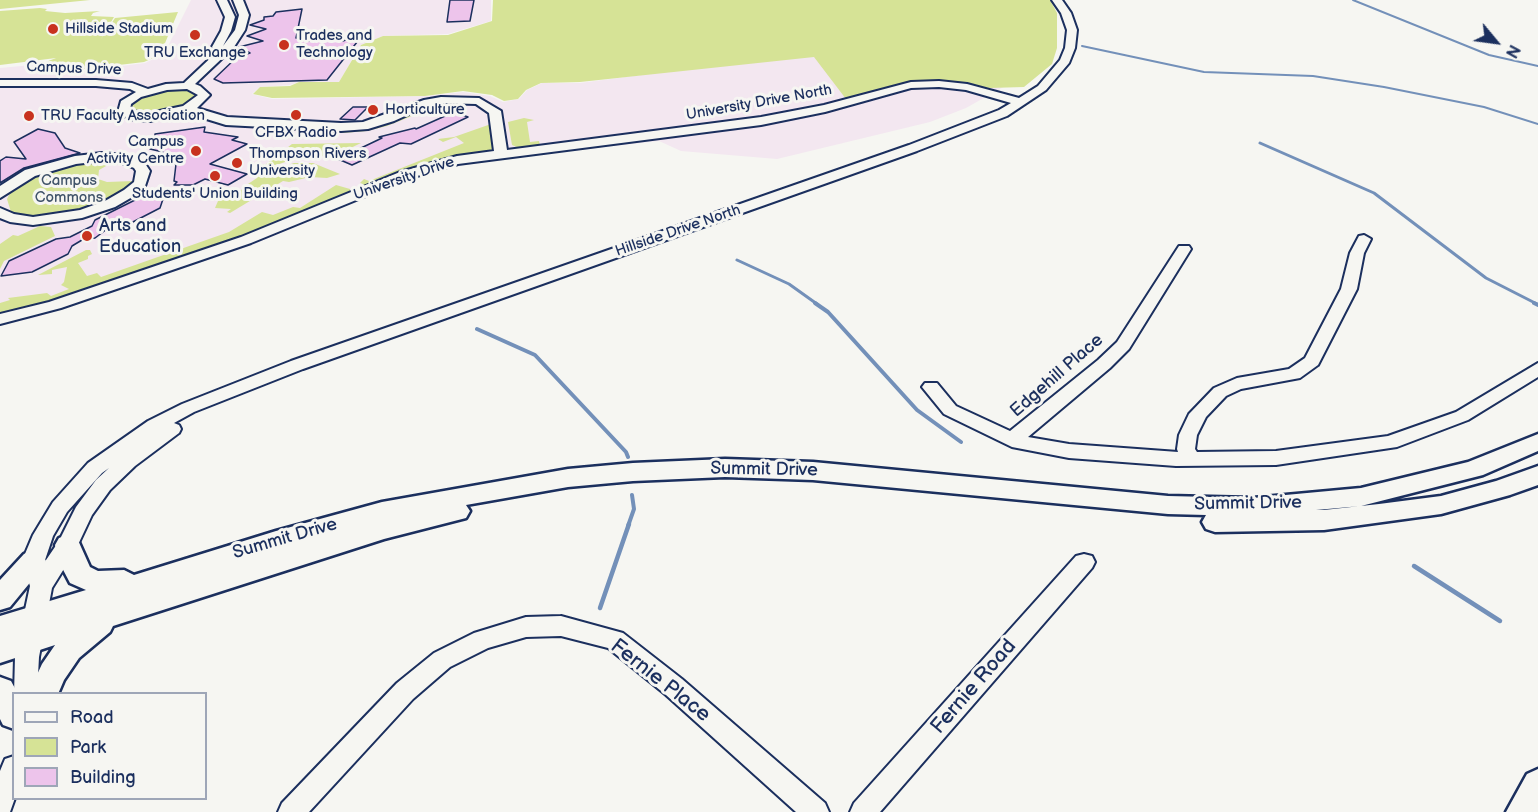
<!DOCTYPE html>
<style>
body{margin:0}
#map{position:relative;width:1538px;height:812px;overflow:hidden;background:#f6f6f2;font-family:"Balsamiq Sans",sans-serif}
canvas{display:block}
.legend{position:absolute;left:12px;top:692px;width:195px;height:108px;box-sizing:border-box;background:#f6f6f2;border:2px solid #9ea6b7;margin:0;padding:8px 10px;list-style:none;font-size:18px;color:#1b2f5e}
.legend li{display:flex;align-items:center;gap:12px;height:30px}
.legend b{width:30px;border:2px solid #9ea6b7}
.north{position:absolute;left:1466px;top:12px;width:60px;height:60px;-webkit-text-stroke:4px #f6f6f2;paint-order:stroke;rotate:119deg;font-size:16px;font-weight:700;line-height:24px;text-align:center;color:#1b2f5e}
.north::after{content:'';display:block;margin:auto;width:21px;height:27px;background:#1b2f5e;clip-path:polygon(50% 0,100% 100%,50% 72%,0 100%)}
</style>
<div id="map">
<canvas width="1538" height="812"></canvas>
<ul class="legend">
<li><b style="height:8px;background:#f6f6f2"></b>Road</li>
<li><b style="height:16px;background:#d6e396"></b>Park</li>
<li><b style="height:16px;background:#edc4eb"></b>Building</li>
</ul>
<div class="north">N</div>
</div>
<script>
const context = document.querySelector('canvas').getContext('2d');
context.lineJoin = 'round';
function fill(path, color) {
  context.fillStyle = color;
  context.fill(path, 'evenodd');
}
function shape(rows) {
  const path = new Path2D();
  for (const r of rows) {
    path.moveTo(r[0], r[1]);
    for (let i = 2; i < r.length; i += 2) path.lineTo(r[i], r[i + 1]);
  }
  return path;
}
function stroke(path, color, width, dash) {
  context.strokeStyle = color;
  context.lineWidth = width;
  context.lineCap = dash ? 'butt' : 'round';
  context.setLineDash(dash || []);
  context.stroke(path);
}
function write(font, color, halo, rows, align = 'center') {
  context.font = font + ' "Balsamiq Sans",sans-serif';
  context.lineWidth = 6;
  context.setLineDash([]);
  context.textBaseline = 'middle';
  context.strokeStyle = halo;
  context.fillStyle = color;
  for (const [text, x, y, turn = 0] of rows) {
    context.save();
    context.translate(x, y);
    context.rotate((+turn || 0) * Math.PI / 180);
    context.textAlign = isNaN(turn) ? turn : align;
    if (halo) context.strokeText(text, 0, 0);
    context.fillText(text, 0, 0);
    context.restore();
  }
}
const built = shape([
 [191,0,491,0,491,21,448,34,383,36,361,45,339,82,299,82,290,85,260,87,252,94,272,99,425,96,463,92,490,96,503,102,519,99,527,90,542,83,580,83,816,52,1014,81,966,108,930,122,777,159,681,151,659,141,524,156,445,168,415,177,252,245,38,317,0,325,0,68,32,65,66,73,145,63,164,54]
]);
const green = shape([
 [0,0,90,0,0,9],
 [493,0,1050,0,1057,13,1057,48,1052,64,1024,87,989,88,958,82,903,83,846,99,814,57,580,82,541,83,526,90,518,99,504,101,492,95,463,91,425,96,272,98,253,94,260,87,290,86,299,82,339,82,361,45,383,36,448,35,492,21],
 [40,8,47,9,45,11,65,13,100,11,93,13,91,16,114,17,101,39,115,18,178,12,160,55,144,62,68,71,38,65,56,58,0,65,0,11],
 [183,89,195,94,195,97,188,105,149,114,134,112,131,109,132,105,143,96,163,90],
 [439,103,449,104,437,109,432,108,387,126,367,131,343,133,288,130,291,128,333,130,410,114],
 [524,118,534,120,527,122,530,142,539,141,540,146,519,148,512,145,508,122],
 [491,124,494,147,492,150,428,164,372,185,365,186,360,183,364,179,369,181,464,143,456,137,443,142,438,139,454,137],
 [361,143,338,154,288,161,259,171,254,171,252,168,255,164,266,164,292,144],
 [92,160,115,161,99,170,98,179,107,182,133,181,123,193,103,205,73,214,35,217,11,212,7,199,11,191,26,179,48,170],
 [294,163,313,163,340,174,327,178,310,177,289,182,283,181,230,213,227,212,231,209,215,208,218,201,247,187,245,186,257,178,258,175],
 [336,185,350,189,351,193,252,235,60,299,0,314,0,303,10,300,8,298,47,293,51,296,69,289,61,285,64,282,67,267,52,270,52,274,38,275,86,250,90,250,92,254,88,256,88,259,78,263,87,276,97,273,101,277,229,232,262,212,273,215,293,207,300,208],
 [40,226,51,227,55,236,4,261,0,269,0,244,13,235,18,236]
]);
const streamFar3 = shape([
 [1353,0,1489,55,1538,66],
 [1082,46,1204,72,1313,76,1384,87,1484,107,1538,124]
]);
const streamFar2 = shape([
 [1260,143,1374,193,1486,278,1537,304],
 [737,260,789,284,817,304]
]);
const streamFar1 = shape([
 [815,303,828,312,917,410,961,442],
 [1534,303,1538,305],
 [477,329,535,355,626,452,628,457],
 [628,526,634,509,632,495]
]);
const stream = shape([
 [1414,566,1500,621],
 [600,608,629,524]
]);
const building = shape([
 [450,0,474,0,470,21,447,22,450,0],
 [302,9,296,38,303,38,301,41,343,41,365,32,327,80,223,83,214,79,237,57,250,53,239,47,263,41,247,36,266,29,250,25,264,20,264,17,273,16,276,12,302,9],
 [353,107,368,107,355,120,340,119,353,107],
 [454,112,468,117,411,144,400,143,352,165,338,159,382,138,379,137,415,128,416,129,454,112],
 [205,127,204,132,238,137,232,140,247,144,210,164,247,174,228,185,205,179,193,185,174,185,177,182,174,181,176,164,161,161,163,152,150,149,155,146,155,134,205,127],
 [38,129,55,133,65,148,80,153,24,168,0,183,0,161,6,157,26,159,14,142,38,129],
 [164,196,160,208,129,224,111,226,95,238,82,240,72,246,68,254,32,272,1,276,9,261,56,239,70,237,92,226,95,220,137,199,164,196]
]);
const minor = shape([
 [217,0,227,0,235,17,231,31,223,46,235,30,239,15,233,0,243,0,249,15,245,30,234,47,195,84,200,86,210,95,197,108,227,117,341,123,363,122,424,100,441,97,479,98,501,111,507,150,761,117,824,105,911,82,939,81,967,84,1019,98,1038,86,1060,60,1065,48,1067,30,1061,13,1052,0,1062,0,1071,13,1077,30,1075,48,1069,63,1046,90,1007,116,917,151,303,369,194,412,174,423,179,425,181,429,179,433,135,466,110,490,92,515,75,551,52,588,39,657,37,694,14,695,15,657,30,586,22,561,33,535,53,502,88,463,148,421,182,404,291,361,909,145,999,110,1011,103,966,90,939,87,911,88,825,112,761,125,458,164,410,178,251,243,61,308,0,324,0,314,49,302,241,237,400,172,457,156,494,151,489,113,476,104,441,103,427,106,394,121,368,129,341,131,226,125,187,113,150,121,129,119,118,112,121,101,136,92,130,89,96,86,0,86,0,80,96,80,132,83,148,89,166,84,184,83,219,50,212,47,221,31,225,17,217,0],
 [187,89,198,95,183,106,150,113,130,111,131,104,141,97,167,90,187,89],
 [109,468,96,480,76,507,59,541,44,563,53,536,67,512,102,473,109,468],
 [102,153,124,155,144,162,150,171,145,186,134,196,115,207,82,218,33,225,10,222,0,218,0,208,14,214,33,217,80,210,105,201,124,190,134,182,136,171,134,168,122,163,102,161,76,164,35,176,0,198,0,186,25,170,75,156,102,153],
 [1364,235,1371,239,1364,253,1357,289,1318,365,1300,378,1241,389,1226,396,1206,417,1197,435,1195,449,1197,452,1276,451,1388,436,1456,412,1538,363,1538,377,1468,420,1397,447,1276,465,1176,466,1069,458,1012,447,944,414,922,387,925,383,937,383,956,406,1010,431,1098,360,1117,342,1179,246,1189,246,1191,249,1129,349,1110,368,1028,437,1069,444,1178,452,1177,449,1179,435,1189,414,1214,388,1237,378,1289,369,1305,358,1341,289,1350,253,1359,236,1364,235],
 [1084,554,1092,556,1095,562,1092,568,880,812,850,812,854,803,1076,556,1084,554],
 [561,616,623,633,682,679,825,803,829,812,796,812,666,695,608,648,561,636,526,637,488,648,450,667,413,699,309,812,278,812,282,803,397,683,434,653,474,633,526,617,561,616],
 [14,756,15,798,10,812,0,812,0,771,5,759,14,756]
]);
const major = shape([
 [1538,434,1538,451,1483,475,1361,506,1316,510,1324,510,1379,504,1441,496,1496,481,1538,466,1538,485,1510,495,1441,514,1324,530,1215,532,1206,529,1202,522,1206,515,1168,514,813,480,725,477,633,481,568,487,466,505,470,511,466,518,384,539,113,626,110,632,79,658,64,680,58,694,28,694,42,664,55,645,0,663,0,616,86,590,70,583,59,562,55,545,59,538,68,535,77,538,90,567,98,571,124,570,134,575,276,531,382,502,568,469,633,463,725,459,813,462,1168,496,1253,498,1361,488,1468,462,1538,434],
 [33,550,42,554,46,561,42,568,10,607,0,610,0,580,24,554,33,550],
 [0,677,11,681,18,694,14,694,14,729,3,725,0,719,0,677],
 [1538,769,1538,812,1506,812,1527,774,1538,769]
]);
const markers = [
 [53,29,6,"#c8321e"],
 [195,35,6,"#c8321e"],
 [284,45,6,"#c8321e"],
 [373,110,6,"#c8321e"],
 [296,115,6,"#c8321e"],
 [29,116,6,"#c8321e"],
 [196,151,6,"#c8321e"],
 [237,163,6,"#c8321e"],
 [215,176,6,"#c8321e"],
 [87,236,6,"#c8321e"]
];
const farPoinames = [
 ["Hillside Stadium",65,29],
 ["Trades and",296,36],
 ["Technology",296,53],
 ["TRU Exchange",195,53,"center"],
 ["Horticulture",385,110],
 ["TRU Faculty Association",41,116],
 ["CFBX Radio",296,133,"center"],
 ["Campus",184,142,"right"],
 ["Activity Centre",184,159,"right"],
 ["Thompson Rivers",249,154],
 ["University",249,171],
 ["Students' Union Building",215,194,"center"]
];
const farStreetnames = [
 ["Campus Drive",74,69,2],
 ["University Drive North",759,103,-10],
 ["University Drive",404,179,-19],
 ["Hillside Drive North",678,231,-19]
];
const farParknames = [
 ["Campus",69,181],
 ["Commons",69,198]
];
const poiNames = [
 ["Arts and",99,226],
 ["Education",99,247]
];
const streetNames = [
 ["Edgehill Place",1057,376,-41],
 ["Summit Drive",764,470,1],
 ["Summit Drive",1248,504,-1],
 ["Summit Drive",285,539,-16]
];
const nearStreetnames = [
 ["Fernie Place",660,681,38],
 ["Fernie Road",974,687,-49]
];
fill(built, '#f3e7f0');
fill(green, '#d6e396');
stroke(streamFar3, '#7390b9', 2);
stroke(streamFar2, '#7390b9', 3);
stroke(streamFar1, '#7390b9', 4);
stroke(stream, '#7390b9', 4.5);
fill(building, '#edc4eb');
stroke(building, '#1b2f5e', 1.5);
stroke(minor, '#1b2f5e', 4);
stroke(major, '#1b2f5e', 5);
fill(minor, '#f6f6f2');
fill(major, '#f6f6f2');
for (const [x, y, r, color] of markers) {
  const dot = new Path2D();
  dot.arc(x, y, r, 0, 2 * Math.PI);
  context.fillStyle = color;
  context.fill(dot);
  stroke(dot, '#f6f6f2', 2);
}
write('15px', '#1b2f5e', '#f6f6f2', farPoinames, 'left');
write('15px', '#1b2f5e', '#f6f6f2', farStreetnames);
write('15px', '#405369', '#f6f6f2', farParknames);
write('18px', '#1b2f5e', '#f6f6f2', poiNames, 'left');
write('18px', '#1b2f5e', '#f6f6f2', streetNames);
write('21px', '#1b2f5e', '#f6f6f2', nearStreetnames);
</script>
